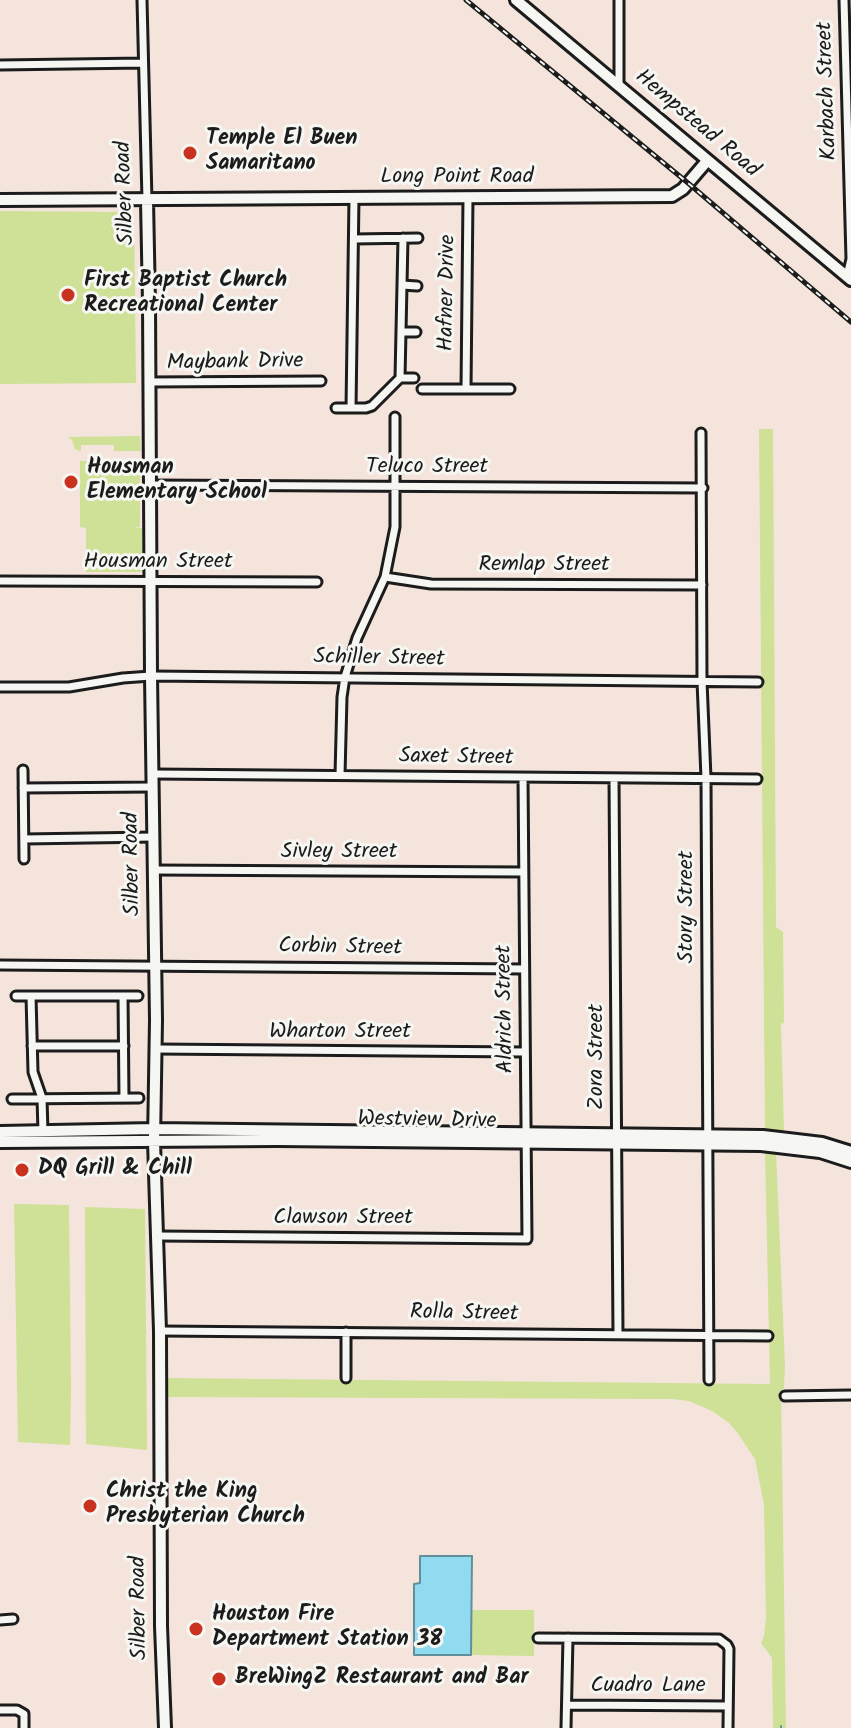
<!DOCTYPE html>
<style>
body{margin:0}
canvas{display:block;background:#f4e4dc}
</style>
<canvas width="851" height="1728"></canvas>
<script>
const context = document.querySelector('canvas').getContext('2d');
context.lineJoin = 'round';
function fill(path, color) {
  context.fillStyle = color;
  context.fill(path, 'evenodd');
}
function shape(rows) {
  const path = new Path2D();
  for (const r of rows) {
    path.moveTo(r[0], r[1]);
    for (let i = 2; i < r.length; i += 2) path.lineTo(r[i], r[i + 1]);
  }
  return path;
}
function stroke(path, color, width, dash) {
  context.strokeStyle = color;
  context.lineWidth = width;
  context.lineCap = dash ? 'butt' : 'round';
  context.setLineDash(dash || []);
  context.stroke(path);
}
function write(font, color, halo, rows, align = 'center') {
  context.font = font + ' Kalam,sans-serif';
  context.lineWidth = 6;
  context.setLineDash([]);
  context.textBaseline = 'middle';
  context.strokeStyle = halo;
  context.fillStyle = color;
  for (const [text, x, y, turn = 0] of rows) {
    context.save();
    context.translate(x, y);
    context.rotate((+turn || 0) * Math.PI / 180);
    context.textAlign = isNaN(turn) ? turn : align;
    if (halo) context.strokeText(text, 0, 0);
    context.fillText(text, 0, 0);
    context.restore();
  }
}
const green = shape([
 [0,211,130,212,134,216,136,383,0,384],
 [759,429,773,429,776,927,783,932,784,1023,781,1024,784,1131,765,1129],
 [140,436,141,451,114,451,114,445,81,445,81,451,79,451,75,449,72,440,68,437],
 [80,461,140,461,140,527,134,528,142,528,143,570,141,572,86,572,86,528,80,527],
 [765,1150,776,1151,785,1366,784,1388,781,1391,786,1728,773,1728,772,1658,761,1643,764,1636,766,1618,764,1505,755,1459,737,1432,728,1422,712,1411,689,1401,672,1399,166,1397,165,1378,770,1384],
 [14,1204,69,1205,71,1389,70,1445,18,1442],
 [85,1207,145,1209,147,1450,86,1444],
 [471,1610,534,1610,534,1656,471,1655]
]);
const water = shape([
 [420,1556,472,1556,471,1655,414,1655,414,1584,420,1583,420,1556]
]);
const stream = shape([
 [781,1726,781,1728]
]);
const street = shape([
 [142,0,147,200],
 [619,0,619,87],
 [844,0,851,259,847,276],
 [0,65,143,63],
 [354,239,418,238],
 [402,285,417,286],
 [401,332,416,332],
 [400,378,414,378],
 [149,382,321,381],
 [422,389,510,389],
 [466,389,468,198],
 [336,408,366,408,372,406,400,378,403,238],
 [351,408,354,198],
 [701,433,702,681,706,778,709,1380],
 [150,485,703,488],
 [385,577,431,584,702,585],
 [0,581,317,582],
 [0,687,69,687,123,678,151,676,758,682],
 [23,770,24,859],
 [153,774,757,779],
 [340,775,342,697,345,677,357,638,385,577,395,527,395,417],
 [614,779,618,1334],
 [23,788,153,787],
 [24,839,154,837],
 [154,870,523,872],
 [0,965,524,969],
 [16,996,138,996],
 [31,996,33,1072,42,1098,43,1132],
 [123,996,124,1098],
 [32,1046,124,1046],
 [155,1049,525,1052],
 [12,1099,139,1098],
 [158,1236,527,1239,523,778],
 [160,1331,768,1336],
 [346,1332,346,1378],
 [785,1396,851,1395],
 [0,1620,13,1619],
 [538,1638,719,1639,727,1645,729,1649,728,1728],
 [567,1705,728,1706],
 [0,1710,17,1710,24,1714,24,1728],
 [566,1728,568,1638]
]);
const secondary = shape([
 [516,0,851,280],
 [0,200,672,196,683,189,707,161],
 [147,200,149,303,151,676,156,1020,154,1141,160,1331,161,1626,165,1728],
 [0,1132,154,1129,763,1136,822,1143,851,1152],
 [0,1142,277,1140,761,1145,820,1152,851,1162]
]);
const rail = shape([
 [466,0,688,183,851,322]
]);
const markers = [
 [190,153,8,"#c8321e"],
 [68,295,8,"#c8321e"],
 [71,482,8,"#c8321e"],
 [22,1170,8,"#c8321e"],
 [90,1506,8,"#c8321e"],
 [196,1629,8,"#c8321e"],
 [219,1679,8,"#c8321e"]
];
const streetNames = [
 ["Karbach Street",829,91,-92],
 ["Hempstead Road",696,125,40],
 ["Long Point Road",457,178],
 ["Silber Road",127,193,-92],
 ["Hafner Drive",449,293,-89],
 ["Maybank Drive",235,364,-1],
 ["Teluco Street",427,468],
 ["Housman Street",158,563],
 ["Remlap Street",544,566],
 ["Schiller Street",379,660,1],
 ["Saxet Street",456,759,1],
 ["Sivley Street",339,853],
 ["Silber Road",134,864,-91],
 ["Story Street",688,907,-90],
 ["Corbin Street",340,949,1],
 ["Aldrich Street",507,1009,-91],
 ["Wharton Street",340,1033],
 ["Zora Street",598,1057,-90],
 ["Westview Drive",427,1122,1],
 ["Clawson Street",343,1219],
 ["Rolla Street",464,1315,1],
 ["Silber Road",141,1608,-91],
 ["Cuadro Lane",648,1687]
];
const poiNames = [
 ["Temple El Buen",206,140],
 ["Samaritano",206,165],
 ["First Baptist Church",84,282],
 ["Recreational Center",84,307],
 ["Housman",87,469],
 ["Elementary School",87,494],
 ["DQ Grill & Chill",38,1170],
 ["Christ the King",106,1493],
 ["Presbyterian Church",106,1518],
 ["Houston Fire",212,1616],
 ["Department Station 38",212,1641],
 ["BreWingZ Restaurant and Bar",235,1679]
];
fill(green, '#cfe196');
fill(water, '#91dbf1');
stroke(water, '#628f9c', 2);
stroke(stream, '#628f9c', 2);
stroke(street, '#1c1c1c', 13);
stroke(secondary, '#1c1c1c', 16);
stroke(street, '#f6f6f2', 7);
stroke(secondary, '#f6f6f2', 10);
stroke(rail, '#1c1c1c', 5);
stroke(rail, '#f6f6f2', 2, [6]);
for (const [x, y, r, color] of markers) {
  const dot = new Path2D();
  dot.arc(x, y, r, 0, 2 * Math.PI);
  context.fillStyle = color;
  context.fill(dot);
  stroke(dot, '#f6f6f2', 3);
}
write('22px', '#1c1c1c', '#f6f6f2', streetNames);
write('bold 22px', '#1c1c1c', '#f6f6f2', poiNames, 'left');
</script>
